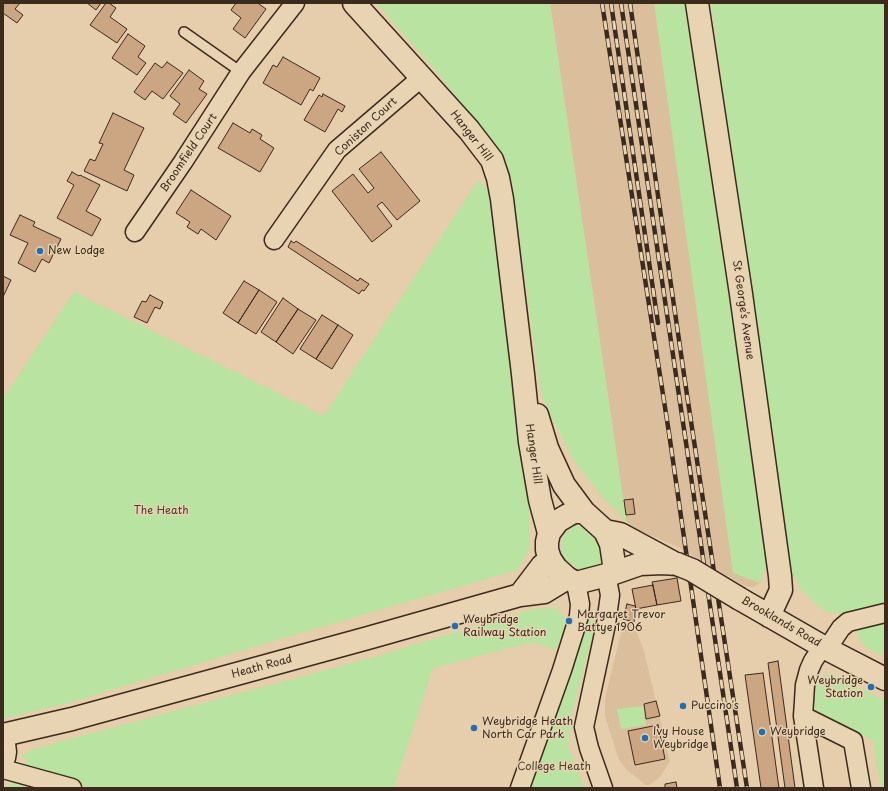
<!DOCTYPE html>
<meta charset="utf-8">
<style>
body{margin:0}
#map{position:relative;width:888px;height:791px;overflow:hidden;background:#e6cdab;font-family:"Playpen Sans",sans-serif}
canvas{display:block}
.frame{position:absolute;inset:0;border:4px solid #3b2a1e;pointer-events:none}
</style>
<div id="map">
<canvas width="888" height="791"></canvas>
<div class="frame"></div>
</div>
<script>
const context = document.querySelector('canvas').getContext('2d');
context.lineJoin = 'round';
function fill(path, color) {
  context.fillStyle = color;
  context.fill(path, 'evenodd');
}
function shape(rows) {
  const path = new Path2D();
  for (const r of rows) {
    path.moveTo(r[0], r[1]);
    for (let i = 2; i < r.length; i += 2) path.lineTo(r[i], r[i + 1]);
  }
  return path;
}
function stroke(path, color, width, dash) {
  context.strokeStyle = color;
  context.lineWidth = width;
  context.lineCap = dash ? 'butt' : 'round';
  context.setLineDash(dash || []);
  context.stroke(path);
}
function write(font, color, halo, rows, align = 'center') {
  context.font = font + ' "Playpen Sans",sans-serif';
  context.lineWidth = 3;
  context.setLineDash([]);
  context.textBaseline = 'middle';
  context.strokeStyle = halo;
  context.fillStyle = color;
  for (const [text, x, y, turn = 0] of rows) {
    context.save();
    context.translate(x, y);
    context.rotate((+turn || 0) * Math.PI / 180);
    context.textAlign = isNaN(turn) ? turn : align;
    if (halo) context.strokeText(text, 0, 0);
    context.fillText(text, 0, 0);
    context.restore();
  }
}
const built = shape([
 [550,3,689,3,767,562,760,583,754,587,745,586,680,548,627,525],
 [624,621,633,622,644,651,670,761,660,777,651,784,646,785,627,770,619,760,605,716,605,698]
]);
const green = shape([
 [376,3,550,3,627,525,619,513,602,497,573,459,545,404,540,388,512,184,506,164,463,106,436,71],
 [654,3,689,3,767,562,760,583,733,573],
 [711,3,885,3,885,605,840,615,839,613,828,613,816,604,801,589,793,575,786,551],
 [478,180,490,192,493,199,530,511,530,549,517,570,287,637,68,703,3,719,3,399,74,292,324,416],
 [575,526,581,526,590,531,600,541,605,554,597,567,582,571,568,562,563,556,561,549,562,542,564,535,569,529],
 [556,608,565,617,564,633,555,650,533,642,433,668,394,788,93,788,25,767,27,760,21,757,30,750,374,657,533,609],
 [587,618,595,621,595,626,571,716,571,727,568,746,584,788,527,788],
 [885,622,885,656,866,648,856,635,860,629],
 [831,673,885,701,885,788,881,788,873,741,814,709,814,690,819,674,823,677],
 [644,706,646,725,621,729,617,709],
 [22,779,53,788,8,788,9,784]
]);
const building = shape([
 [3,3,20,3,15,9,23,15,17,23,3,13,3,3],
 [87,3,101,3,96,10,87,3],
 [106,3,109,3,116,8,110,17,127,29,117,43,90,25,106,3],
 [236,3,260,3,259,4,266,9,245,38,233,29,241,18,231,10,236,3],
 [128,34,145,46,138,57,146,63,137,75,112,58,128,34],
 [283,57,320,78,313,91,310,89,301,105,263,83,273,65,277,67,283,57],
 [167,62,183,73,163,99,152,91,145,100,134,92,155,63,162,68,167,62],
 [189,70,204,81,199,89,207,94,186,123,173,114,180,104,170,96,189,70],
 [323,94,345,106,342,112,338,109,325,132,304,120,319,95,322,97,323,94],
 [113,113,144,128,124,170,134,175,127,191,84,171,90,159,95,161,103,144,99,143,113,113],
 [233,123,250,133,252,129,262,135,260,139,274,148,260,172,218,148,233,123],
 [381,152,420,201,397,220,382,202,377,206,392,226,372,242,332,191,353,174,368,193,374,188,359,169,381,152],
 [72,172,79,176,80,175,100,185,86,211,101,219,92,236,57,218,74,185,67,181,72,172],
 [191,190,231,216,216,240,201,229,198,234,187,227,190,222,176,213,191,190],
 [20,215,35,222,33,226,61,239,49,263,42,259,35,272,18,263,28,243,10,235,20,215],
 [291,241,294,243,296,241,358,281,360,278,369,284,364,291,362,290,359,294,288,247,291,241],
 [3,276,11,280,3,297,3,276],
 [244,281,259,290,238,323,223,313,244,281],
 [259,290,277,302,256,334,238,323,259,290],
 [150,295,163,302,160,309,155,307,147,323,134,317,142,301,146,302,150,295],
 [283,298,298,309,276,342,261,332,283,298],
 [298,309,316,320,293,354,276,342,298,309],
 [322,315,338,325,316,359,300,349,322,315],
 [338,325,353,335,332,369,316,359,338,325],
 [633,499,635,514,626,515,624,500,633,499],
 [677,578,681,601,657,605,652,582,677,578],
 [653,585,657,605,636,609,632,589,653,585],
 [627,604,635,606,636,609,634,622,623,619,627,604],
 [778,661,795,788,785,788,768,663,778,661],
 [763,673,779,788,761,788,745,675,763,673],
 [656,701,660,716,646,719,644,704,656,701],
 [658,725,665,759,635,765,628,731,658,725],
 [676,782,677,788,665,788,665,784,676,782]
]);
const lane = shape([
 [184,32,241,72]
]);
const street = shape([
 [135,232,183,162,241,72,295,3],
 [274,240,337,150,421,78],
 [827,649,841,628,848,622,885,613],
 [803,716,853,741,861,788],
 [3,761,6,758,7,752,5,735],
 [3,769,72,788],
 [520,788,562,670,579,616,580,604,576,583],
 [603,788,589,748,584,727,606,624,610,595,606,574],
 [814,788,803,716,804,701,805,685,809,670,813,661,823,646]
]);
const secondary = shape([
 [354,3,469,130,492,160,498,178,502,199,523,374,530,442,540,500,549,533],
 [697,3,741,294,780,576,781,590,769,616],
 [537,415,547,448,564,485,584,512,605,531,611,544,614,564,614,573],
 [584,512,574,512,568,515,558,521,549,533,547,542,547,550,550,559,556,568,567,578,576,583,614,573,640,564,663,563,677,564],
 [605,531,620,534,672,562],
 [520,595,542,566,550,559],
 [740,599,827,649,885,679],
 [3,735,72,719,368,638,520,595,544,592,567,578]
]);
const rail = shape([
 [602,3,669,433,720,788],
 [611,3,658,323],
 [621,3,737,788],
 [630,3,687,395,747,788]
]);
const secondaryBridge = shape([
 [677,564,692,570,740,599]
]);
const markers = [
 [40,251,4,"#1f6fb2"],
 [569,621,4,"#1f6fb2"],
 [455,626,4,"#1f6fb2"],
 [871,687,4,"#1f6fb2"],
 [683,706,4,"#1f6fb2"],
 [474,728,4,"#1f6fb2"],
 [762,732,4,"#1f6fb2"],
 [645,738,4,"#1f6fb2"]
];
const streetNames = [
 ["Coniston Court",366,127,-43],
 ["Hanger Hill",471,136,52],
 ["Broomfield Court",189,153,-56],
 ["St George’s Avenue",743,310,82],
 ["Hanger Hill",533,454,82],
 ["Brooklands Road",781,622,30],
 ["Heath Road",262,667,-15]
];
const poiNames = [
 ["New Lodge",48,251],
 ["Margaret Trevor",577,615],
 ["Battye 1906",577,628],
 ["Weybridge",463,620],
 ["Railway Station",463,633],
 ["Weybridge",863,681,"right"],
 ["Station",863,694,"right"],
 ["Puccino's",691,706],
 ["Weybridge Heath",482,722],
 ["North Car Park",482,735],
 ["Ivy House",653,732],
 ["Weybridge",653,745],
 ["Weybridge",770,732]
];
const parkNames = [
 ["The Heath",161,511],
 ["College Heath",554,767]
];
fill(built, '#dbbe9c');
fill(green, '#b9e3a0');
fill(building, '#cca582');
stroke(building, '#3b2a1e', 1);
stroke(lane, '#3b2a1e', 12);
stroke(street, '#3b2a1e', 21);
stroke(secondary, '#3b2a1e', 25);
stroke(lane, '#e8d3b2', 9);
stroke(street, '#e8d3b2', 18);
stroke(secondary, '#e8d3b2', 22);
stroke(rail, '#3b2a1e', 4.5);
stroke(rail, '#e8d3b2', 3, [9]);
stroke(secondaryBridge, '#3b2a1e', 25, []);
stroke(secondaryBridge, '#e8d3b2', 22);
for (const [x, y, r, color] of markers) {
  const dot = new Path2D();
  dot.arc(x, y, r, 0, 2 * Math.PI);
  context.fillStyle = color;
  context.fill(dot);
  stroke(dot, '#e8d3b2', 1.5);
}
write('11px', '#3b2a1e', '#e8d3b2', streetNames);
write('11px', '#3b2a1e', '#e8d3b2', poiNames, 'left');
write('11px', '#483c2b', '#e8d3b2', parkNames);
</script>
